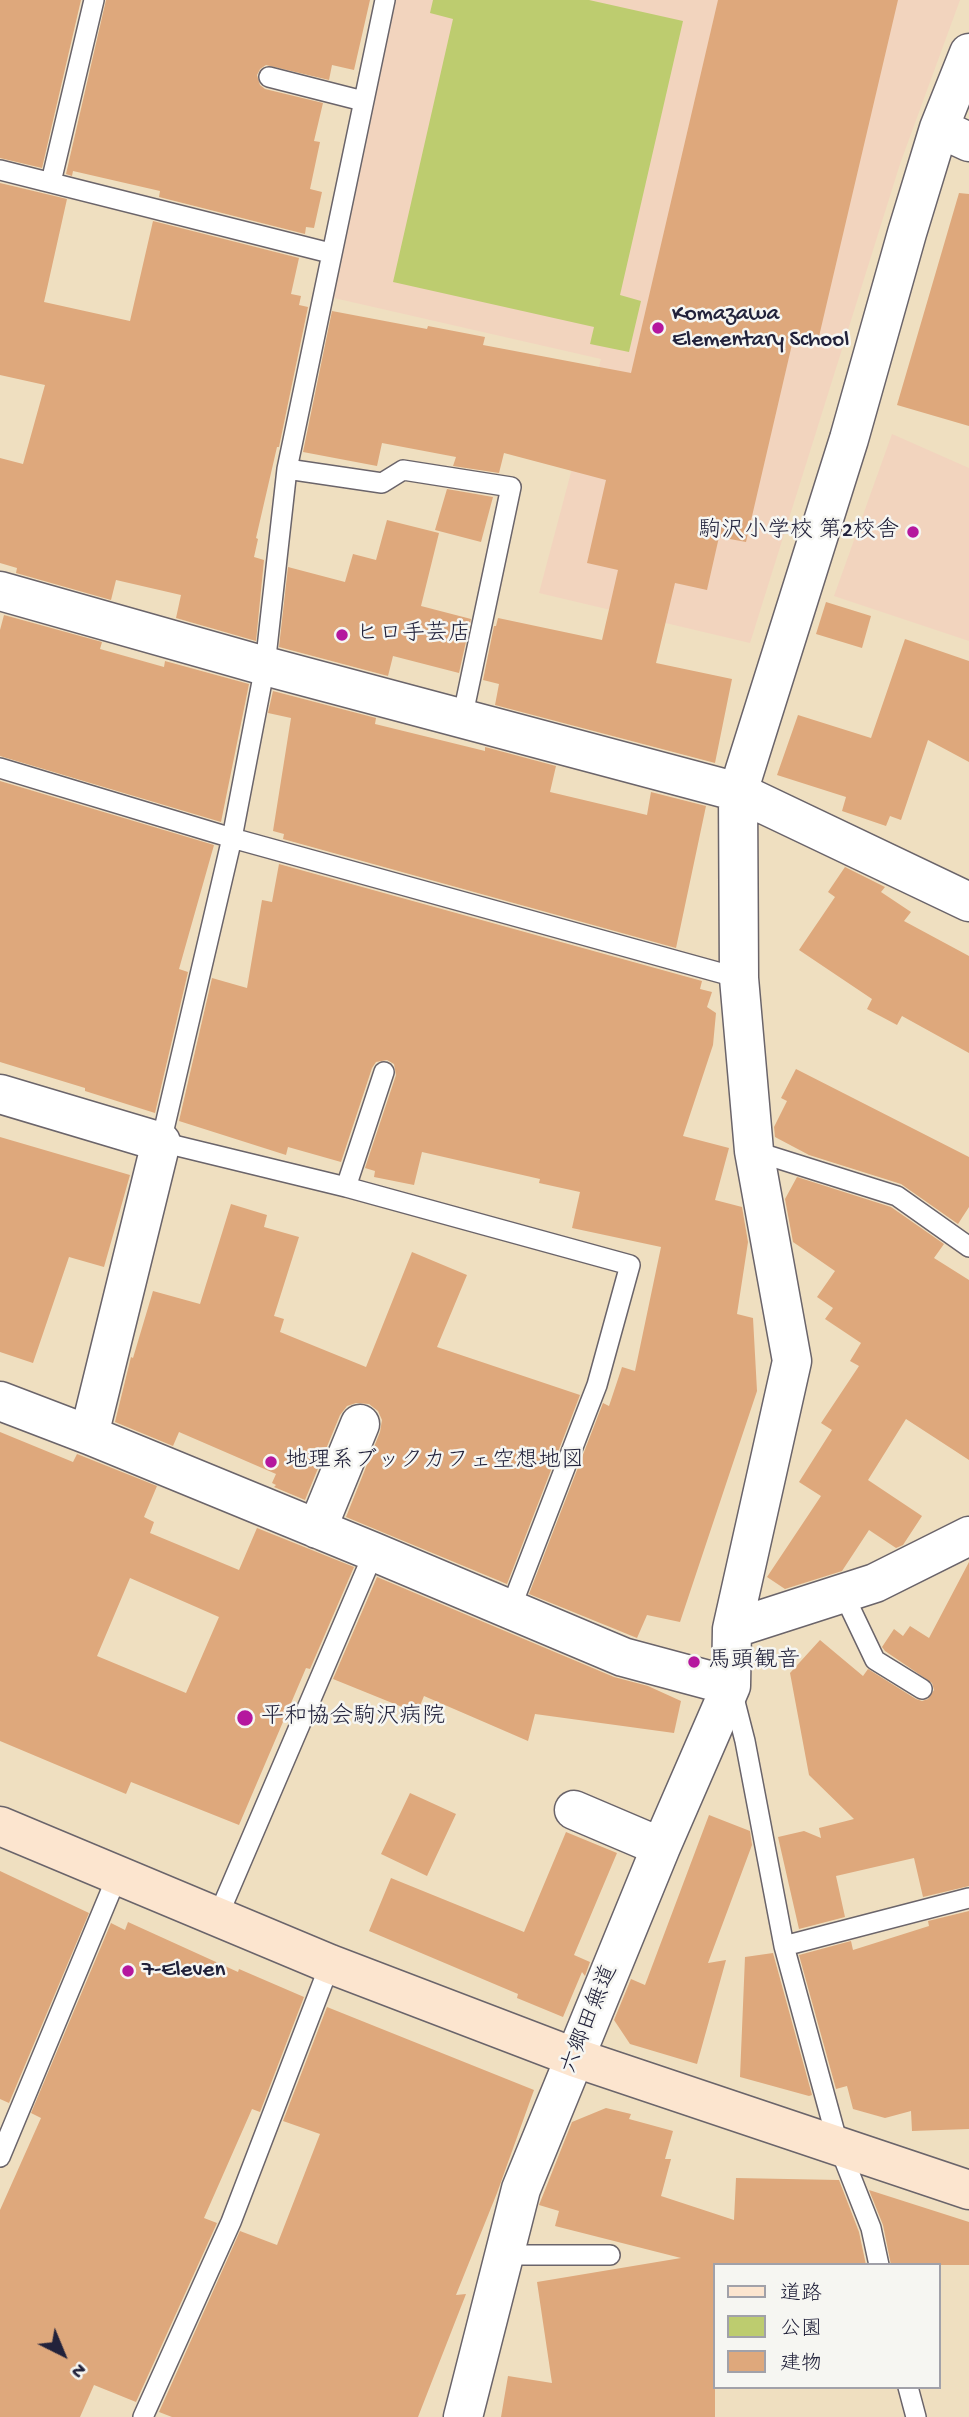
<!DOCTYPE html>
<meta charset="utf-8">
<style>
body{margin:0}
#map{position:relative;width:969px;height:2417px;overflow:hidden;background:#efdfc0;font-family:"Gochi Hand","Klee One",sans-serif}
canvas{display:block}
.legend{position:absolute;left:713px;top:2263px;width:228px;height:126px;box-sizing:border-box;background:#f6f6f2;border:2px solid #a1a1a9;margin:0;padding:9px 12px;list-style:none;font-size:21px;color:#22223b}
.legend li{display:flex;align-items:center;gap:14px;height:35px}
.legend b{width:35px;border:2px solid #a1a1a9}
.north{position:absolute;left:28px;top:2319px;width:70px;height:70px;-webkit-text-stroke:5px #f6f6f2;paint-order:stroke;rotate:137deg;font-size:19px;font-weight:700;line-height:28px;text-align:center;color:#22223b}
.north::after{content:'';display:block;margin:auto;width:24px;height:32px;background:#22223b;clip-path:polygon(50% 0,100% 100%,50% 72%,0 100%)}
</style>
<div id="map">
<canvas width="969" height="2417"></canvas>
<ul class="legend">
<li><b style="height:9px;background:#fce5cf"></b>道路</li>
<li><b style="height:19px;background:#bdcc6f"></b>公園</li>
<li><b style="height:19px;background:#dea87c"></b>建物</li>
</ul>
<div class="north">N</div>
</div>
<script>
const context = document.querySelector('canvas').getContext('2d');
context.lineJoin = 'round';
function fill(path, color) {
  context.fillStyle = color;
  context.fill(path, 'evenodd');
}
function shape(rows) {
  const path = new Path2D();
  for (const r of rows) {
    path.moveTo(r[0], r[1]);
    for (let i = 2; i < r.length; i += 2) path.lineTo(r[i], r[i + 1]);
  }
  return path;
}
function stroke(path, color, width, dash) {
  context.strokeStyle = color;
  context.lineWidth = width;
  context.lineCap = dash ? 'butt' : 'round';
  context.setLineDash(dash || []);
  context.stroke(path);
}
function write(font, color, halo, rows, align = 'center') {
  context.font = font + ' "Gochi Hand","Klee One",sans-serif';
  context.lineWidth = 5;
  context.setLineDash([]);
  context.textBaseline = 'middle';
  context.strokeStyle = halo;
  context.fillStyle = color;
  for (const [text, x, y, turn = 0] of rows) {
    context.save();
    context.translate(x, y);
    context.rotate((+turn || 0) * Math.PI / 180);
    context.textAlign = isNaN(turn) ? turn : align;
    if (halo) context.strokeText(text, 0, 0);
    context.fillText(text, 0, 0);
    context.restore();
  }
}
const built = shape([
 [396,0,960,0,900,164,750,643,539,593,601,359,334,298],
 [892,434,969,468,969,641,834,596]
]);
const green = shape([
 [433,0,589,0,683,21,620,295,641,301,629,352,590,344,594,327,393,282,453,19,430,13]
]);
const building = shape([
 [0,0,81,0,42,168,0,158],
 [106,0,370,0,354,70,332,65,329,80,266,65,260,69,257,75,260,85,265,89,323,103,314,141,320,142,310,189,322,192,314,228,306,227,305,234,159,197,160,191,73,171,72,176,66,174],
 [718,0,898,0,817,345,793,340,746,542,719,537,707,590,675,583,656,663,732,679,715,763,495,705,499,684,483,680,494,626,496,626,498,618,602,640,618,570,587,563,606,480,504,453,499,473,453,466,456,457,382,443,377,466,303,452,332,311,427,329,428,326,485,337,483,345,631,373],
 [0,183,67,199,44,302,130,321,153,221,299,258,291,294,301,296,299,305,308,307,279,447,277,447,256,538,258,539,254,557,264,560,256,641,176,618,181,595,116,580,111,600,16,573,17,568,0,563,0,458,23,464,45,385,0,375],
 [959,193,969,194,969,426,897,405],
 [447,489,493,497,481,542,435,530],
 [387,520,439,533,421,606,471,619,459,673,393,656,388,676,279,647,288,567,345,582,353,554,376,560],
 [826,602,871,616,862,648,816,634],
 [4,615,102,642,100,649,164,667,165,661,249,684,221,822,0,756,0,630],
 [905,639,969,661,969,762,928,740,901,820,890,816,886,826,842,811,846,797,777,775,798,715,871,738],
 [273,691,376,718,375,724,485,751,485,747,556,766,550,792,647,815,651,792,706,806,676,948,283,839,284,834,273,831,291,718,268,713],
 [0,781,214,845,179,969,188,972,155,1113,85,1091,85,1088,0,1062],
 [279,864,702,981,700,989,712,992,707,1007,716,1013,713,1045,683,1136,729,1148,715,1200,742,1207,748,1242,737,1314,753,1318,757,1391,680,1622,647,1615,637,1638,529,1594,603,1403,609,1406,622,1367,635,1371,661,1247,572,1228,580,1192,539,1183,540,1179,422,1152,414,1185,374,1177,375,1171,365,1168,396,1075,394,1064,387,1060,376,1062,372,1068,341,1162,288,1147,286,1155,179,1121,212,978,247,988,262,900,272,902],
 [845,867,885,887,881,892,911,912,904,921,969,956,969,1053,902,1016,897,1025,867,1009,872,999,799,950,835,897,828,892],
 [796,1069,969,1157,969,1207,958,1224,901,1184,809,1155,775,1137,774,1127,787,1101,781,1098],
 [0,1137,130,1175,104,1267,69,1257,33,1363,0,1352],
 [797,1177,891,1207,944,1244,934,1258,969,1280,969,1460,906,1419,868,1480,922,1516,903,1545,896,1548,869,1530,842,1571,785,1589,767,1577,821,1496,799,1482,832,1430,821,1423,859,1366,850,1361,861,1343,825,1319,833,1308,817,1297,835,1271,793,1242,785,1199],
 [231,1204,267,1215,264,1227,299,1237,274,1316,284,1319,280,1332,366,1367,412,1252,467,1275,437,1347,580,1395,507,1584,346,1517,380,1432,382,1420,378,1411,369,1404,356,1403,347,1406,340,1415,305,1500,274,1487,276,1485,272,1483,276,1474,179,1432,173,1446,115,1422,131,1357,133,1358,153,1291,200,1304],
 [0,1432,73,1462,77,1454,157,1486,144,1517,154,1522,150,1533,239,1570,257,1528,354,1567,310,1669,306,1668,239,1825,131,1782,126,1794,0,1741],
 [130,1578,219,1617,186,1693,97,1656],
 [969,1562,969,1886,923,1897,914,1858,836,1876,845,1917,799,1929,778,1837,804,1831,821,1838,819,1828,854,1819,809,1775,790,1673,820,1640,863,1676,868,1669,916,1699,922,1701,928,1699,934,1690,932,1683,885,1651,882,1647,894,1629,903,1636,910,1626,929,1638],
 [377,1577,614,1677,648,1686,681,1701,674,1733,535,1714,528,1741,424,1696,417,1713,333,1679],
 [410,1793,456,1814,427,1876,381,1854],
 [709,1815,750,1831,752,1845,708,1963,726,1960,697,2064,630,2044,614,2020,631,1979,645,1985],
 [566,1832,617,1853,574,1955,590,1962,585,1976,582,1972,563,2017,517,1998,518,1994,369,1931,391,1878,524,1932],
 [0,1871,89,1913,9,2103,0,2099],
 [969,1911,969,2129,912,2131,911,2111,885,2118,853,2109,847,2086,836,2089,799,1955,851,1941,853,1950,929,1926,928,1921],
 [128,1922,238,1972,239,1969,304,1997,260,2112,252,2109,204,2218,217,2223,136,2402,94,2385,80,2417,0,2417,0,2210,41,2118,31,2113,111,1923,125,1930],
 [773,1953,812,2095,809,2096,740,2077,745,1957],
 [327,2007,534,2090,497,2193,456,2295,466,2294,418,2417,172,2417,159,2412,240,2231,277,2245,320,2134,283,2121],
 [606,2108,631,2114,629,2119,673,2131,665,2159,671,2159,661,2196,734,2220,736,2178,839,2180,859,2232,866,2265,715,2265,715,2417,501,2417,508,2376,552,2383,537,2282,681,2258,555,2226,559,2211,539,2205,572,2122],
 [869,2190,969,2222,969,2265,891,2265,883,2225]
]);
const lane = shape([
 [385,0,287,469,265,666,232,838,161,1142,346,1187,630,1265,597,1385,510,1610],
 [269,77,363,101],
 [0,170,330,253],
 [51,182,94,0],
 [287,469,382,483,403,470,511,487,462,719],
 [0,768,232,838,739,978],
 [754,1151,897,1196,969,1247],
 [346,1187,384,1072],
 [843,1593,875,1660,922,1689],
 [733,1694,745,1741,784,1946,838,2144,871,2228,879,2265],
 [218,1916,374,1552],
 [784,1946,969,1898],
 [0,2157,118,1874],
 [505,2255,610,2255],
 [908,2387,916,2417],
 [143,2417,231,2222,330,1964]
]);
const street = shape([
 [939,128,969,142],
 [0,591,265,666,738,792,969,902],
 [0,1094,161,1142,89,1435],
 [0,1401,89,1435,374,1552,623,1657,731,1686],
 [317,1529,360,1424],
 [732,1629,875,1583,969,1536],
 [574,1810,661,1847],
 [463,2417,521,2189,661,1847,731,1686,732,1629,792,1361,754,1151,739,978,738,792,849,439,907,233,939,128,969,53]
]);
const secondary = shape([
 [0,1826,330,1964,576,2058,969,2190]
]);
const markers = [
 [658,328,7,"#b5179e"],
 [913,532,7,"#b5179e"],
 [342,635,7,"#b5179e"],
 [271,1462,7,"#b5179e"],
 [694,1662,7,"#b5179e"],
 [245,1718,9,"#b5179e"],
 [128,1971,7,"#b5179e"]
];
const poiNames = [
 ["Komazawa",672,315],
 ["Elementary School",672,341],
 ["駒沢小学校 第2校舎",899,532,"right"],
 ["ヒロ手芸店",356,635],
 ["地理系ブックカフェ空想地図",285,1462],
 ["馬頭観音",708,1662],
 ["平和協会駒沢病院",261,1718],
 ["7-Eleven",142,1971]
];
const streetNames = [
 ["六郷田無道",591,2020,-68]
];
fill(built, '#f2d4be');
fill(green, '#bdcc6f');
fill(building, '#dea87c');
stroke(lane, '#6a646a', 22);
stroke(street, '#6a646a', 41);
stroke(secondary, '#6a646a', 41);
stroke(lane, '#fff', 19);
stroke(street, '#fff', 38);
stroke(secondary, '#fce5cf', 38);
for (const [x, y, r, color] of markers) {
  const dot = new Path2D();
  dot.arc(x, y, r, 0, 2 * Math.PI);
  context.fillStyle = color;
  context.fill(dot);
  stroke(dot, '#f6f6f2', 2.5);
}
write('23px', '#22223b', '#f6f6f2', poiNames, 'left');
write('23px', '#22223b', '#f6f6f2', streetNames);
</script>
